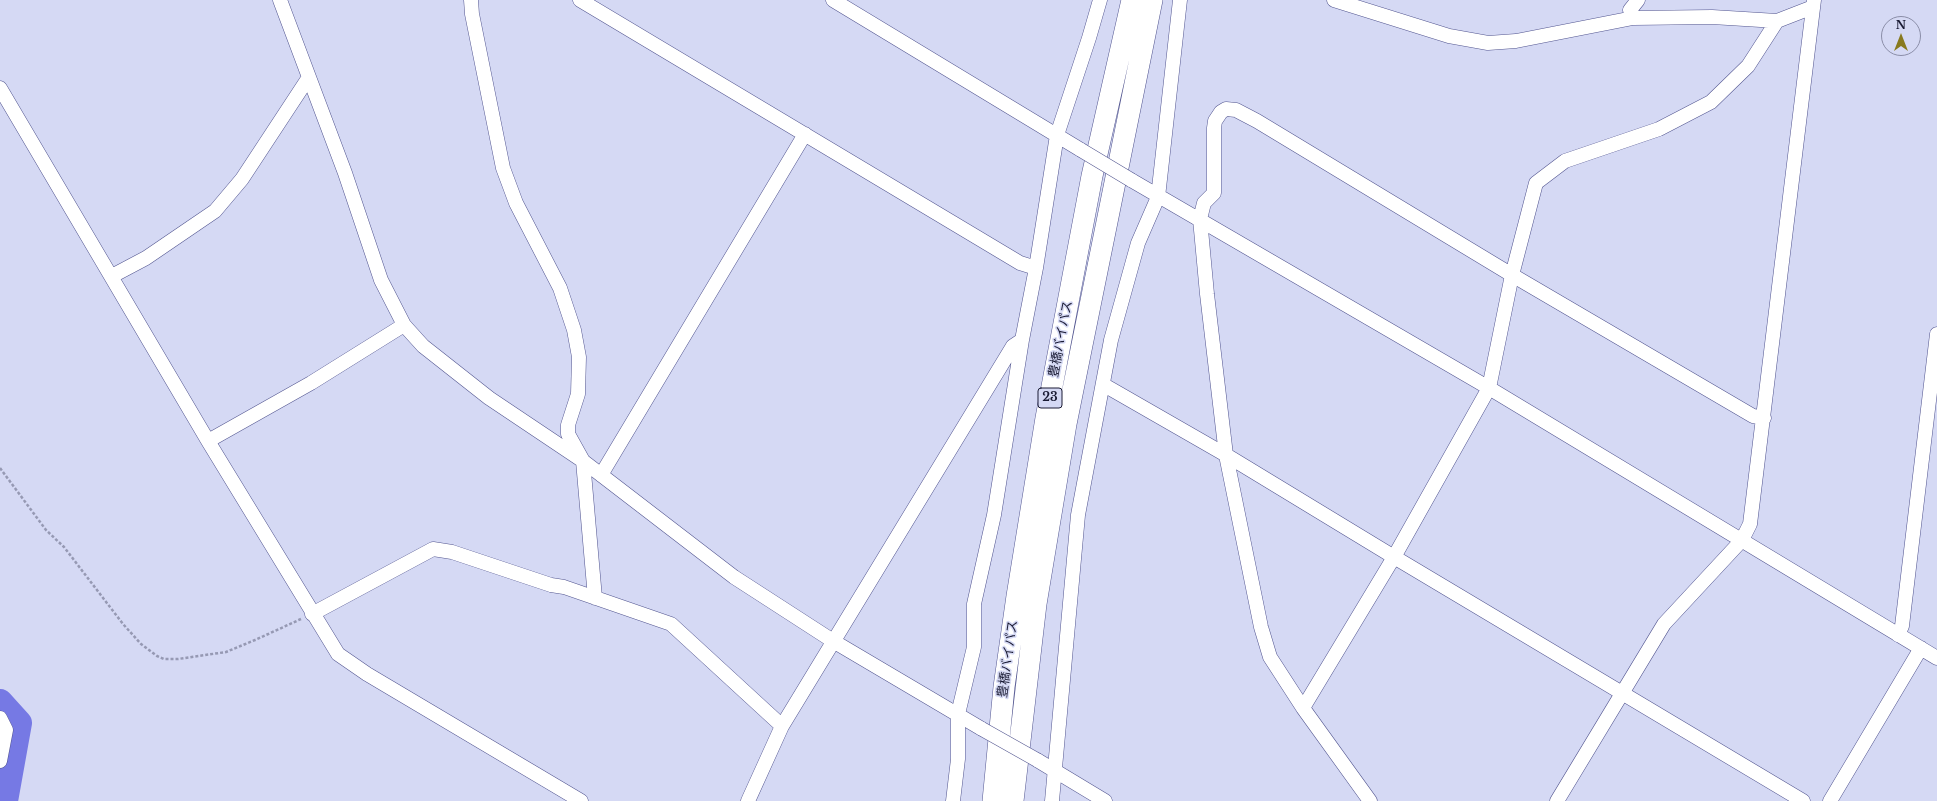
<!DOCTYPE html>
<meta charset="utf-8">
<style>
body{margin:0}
#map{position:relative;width:1937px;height:801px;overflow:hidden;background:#d5d9f4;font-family:"Libre Baskerville",serif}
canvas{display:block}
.north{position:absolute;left:1881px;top:16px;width:40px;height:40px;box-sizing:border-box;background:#d5d9f4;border:1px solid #8a8da7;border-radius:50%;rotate:0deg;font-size:11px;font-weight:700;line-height:16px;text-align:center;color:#1a1b34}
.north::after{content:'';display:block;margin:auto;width:14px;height:18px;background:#887a1f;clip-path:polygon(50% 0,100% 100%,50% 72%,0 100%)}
</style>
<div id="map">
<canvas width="1937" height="801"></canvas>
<div class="north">N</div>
</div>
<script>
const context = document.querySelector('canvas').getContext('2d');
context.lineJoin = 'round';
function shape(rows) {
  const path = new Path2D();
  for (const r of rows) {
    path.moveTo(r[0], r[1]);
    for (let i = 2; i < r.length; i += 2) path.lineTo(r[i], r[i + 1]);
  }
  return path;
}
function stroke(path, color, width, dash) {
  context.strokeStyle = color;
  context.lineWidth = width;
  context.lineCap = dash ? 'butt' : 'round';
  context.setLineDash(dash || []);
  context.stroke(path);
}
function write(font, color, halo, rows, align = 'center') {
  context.font = font + ' "Libre Baskerville","Noto Sans JP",serif';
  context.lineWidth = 3;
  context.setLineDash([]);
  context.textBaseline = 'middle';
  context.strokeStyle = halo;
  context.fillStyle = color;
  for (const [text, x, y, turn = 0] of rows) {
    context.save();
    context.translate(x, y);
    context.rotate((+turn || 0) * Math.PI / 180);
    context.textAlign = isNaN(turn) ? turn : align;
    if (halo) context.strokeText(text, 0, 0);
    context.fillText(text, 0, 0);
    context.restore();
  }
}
const river = shape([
 [0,702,19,723,5,801]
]);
const path = shape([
 [0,468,46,530,64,547,123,624,141,644,157,656,164,659,178,659,226,652,255,640,301,619]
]);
const minor = shape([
 [280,0,345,173,381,280,404,325,423,346,489,398,583,461,734,577,833,641,982,729],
 [471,0,472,14,503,168,516,203,560,288,574,330,579,357,578,394,568,425,568,434,583,461,595,598],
 [580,0,1020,263,1036,268],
 [833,0,1081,150],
 [1334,0,1449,36,1488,43,1516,41,1633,18,1712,17,1777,21,1813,7],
 [1633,18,1630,10,1638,0],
 [0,88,208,441,338,654,367,674,581,801],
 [1131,180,1489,388,1937,658],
 [112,276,146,258,215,211,242,179,309,77],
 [1104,385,1226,455,1394,557,1803,801],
 [208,441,311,383,404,325],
 [601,475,805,134],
 [312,614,433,549,452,552,551,585,564,587,671,624,782,726],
 [1898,635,1902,626,1937,334],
 [1303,708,1394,557,1489,388,1512,275,1536,183,1565,161,1659,129,1711,102,1748,66,1777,21],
 [0,718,6,730,0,761],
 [1037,760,1105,801],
 [748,801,782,726,1013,346,1022,340],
 [953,801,958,759,958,714,974,647,974,604,994,515,1022,340,1036,268,1057,135,1089,38,1100,0],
 [1052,801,1078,515,1111,340,1138,243,1158,197,1180,0],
 [1370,801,1303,708,1270,657,1261,627,1226,455,1207,294,1200,219,1204,203,1214,193,1214,128,1215,121,1221,112,1226,109,1236,110,1257,121,1512,275,1753,416,1764,418],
 [1557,801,1664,624,1742,540,1750,524,1814,0],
 [1830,801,1921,648]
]);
const highway = shape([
 [993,801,1004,687,1017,596,1046,418,1092,176,1132,0],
 [1013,801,1036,604,1066,424,1152,0]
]);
const minorBridge = shape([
 [1081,150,1131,180],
 [982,729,1037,760]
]);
const shields = [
 [1050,398,24]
];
const shieldNames = [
 ["23",1050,398]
];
const streetNames = [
 ["豊橋バイパス",1061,339,-79],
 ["豊橋バイパス",1008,659,-82]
];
stroke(river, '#7679e4', 26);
stroke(minor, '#535690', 15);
stroke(highway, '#535690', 22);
stroke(path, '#9699b3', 2.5, [3, 2]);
stroke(minor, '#fff', 14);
stroke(highway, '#fff', 21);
stroke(minorBridge, '#535690', 15, []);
stroke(minorBridge, '#fff', 14);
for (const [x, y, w] of shields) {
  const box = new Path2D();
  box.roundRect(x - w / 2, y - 10, w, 20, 3);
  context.fillStyle = '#d5d9f4';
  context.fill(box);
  stroke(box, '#1a1b34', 1);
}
write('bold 12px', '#1a1b34', null, shieldNames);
write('13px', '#1a1b34', '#d5d9f4', streetNames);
</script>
